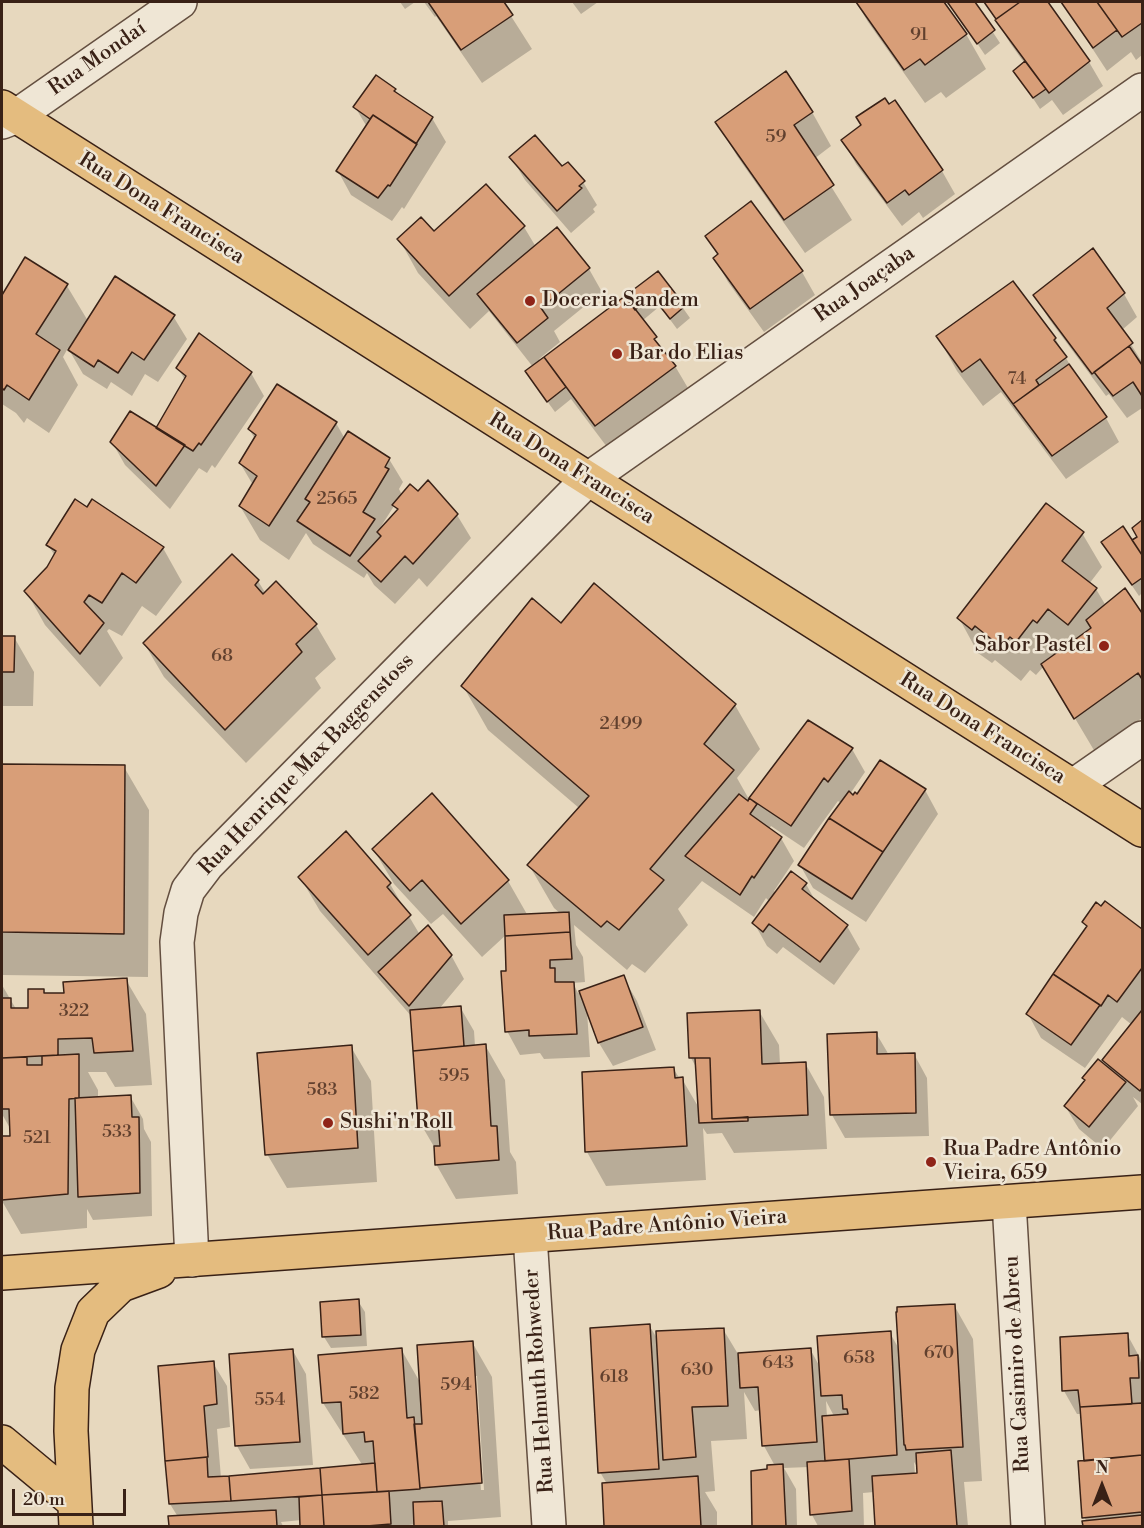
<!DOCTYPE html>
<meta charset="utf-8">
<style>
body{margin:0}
#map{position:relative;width:1144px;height:1528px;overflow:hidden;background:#e7d8be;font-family:"Libre Bodoni",serif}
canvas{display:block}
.frame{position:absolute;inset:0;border:3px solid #392116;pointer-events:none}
.north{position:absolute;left:1072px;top:1456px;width:60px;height:60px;-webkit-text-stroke:4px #efe6d5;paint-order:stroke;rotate:0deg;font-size:16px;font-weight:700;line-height:24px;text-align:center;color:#392116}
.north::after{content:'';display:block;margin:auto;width:21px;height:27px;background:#392116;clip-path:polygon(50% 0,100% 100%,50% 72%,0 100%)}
.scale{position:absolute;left:12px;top:1489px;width:114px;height:27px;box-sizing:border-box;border:3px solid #392116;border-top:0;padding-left:8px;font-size:18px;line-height:21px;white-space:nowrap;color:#392116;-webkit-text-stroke:4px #efe6d5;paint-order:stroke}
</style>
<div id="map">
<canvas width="1144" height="1528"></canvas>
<div class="frame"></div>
<div class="north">N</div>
<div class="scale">20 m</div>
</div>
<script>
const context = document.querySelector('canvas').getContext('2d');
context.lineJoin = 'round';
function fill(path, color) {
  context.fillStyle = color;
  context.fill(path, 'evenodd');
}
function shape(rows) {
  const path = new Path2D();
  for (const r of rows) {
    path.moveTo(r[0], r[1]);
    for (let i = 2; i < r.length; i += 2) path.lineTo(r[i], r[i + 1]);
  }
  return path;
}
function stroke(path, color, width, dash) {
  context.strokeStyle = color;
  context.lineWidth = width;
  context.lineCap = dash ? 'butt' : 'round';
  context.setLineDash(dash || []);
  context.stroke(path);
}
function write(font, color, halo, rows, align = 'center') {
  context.font = font + ' "Libre Bodoni",serif';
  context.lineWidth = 5;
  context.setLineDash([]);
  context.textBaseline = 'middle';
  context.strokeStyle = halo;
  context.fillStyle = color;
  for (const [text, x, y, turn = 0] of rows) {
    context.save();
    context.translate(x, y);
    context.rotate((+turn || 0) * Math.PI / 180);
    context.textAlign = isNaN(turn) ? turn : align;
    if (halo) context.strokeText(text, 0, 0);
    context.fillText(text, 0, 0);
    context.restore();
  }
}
const shadow = shape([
 [400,2,415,2,405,9],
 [424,2,502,2,532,49,482,83,436,16,435,17],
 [572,2,598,2,581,14],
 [856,2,942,2,966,34,986,69,946,98,941,92,925,103,868,22],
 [946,2,973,2,1000,43,985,55,950,3,948,5],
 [985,2,1046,2,1089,62,1103,86,1063,115,1052,100,1040,109,1015,71,1025,64,1010,43],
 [1062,2,1142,2,1142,55,1136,60,1131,52,1107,71],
 [395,90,398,96,432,118,446,142,404,209,402,207,392,221,351,195,338,171,367,127,355,107],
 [812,112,831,146,814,159,852,220,805,253,737,156,717,122],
 [843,140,942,171,955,194,923,218,919,212,902,226,856,164],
 [511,157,562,168,583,182,597,205,593,209,595,212,571,233,525,180],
 [486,186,524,227,536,247,557,230,589,269,602,292,554,331,560,342,539,359,541,362,658,273,690,318,677,329,660,306,642,321,675,366,695,400,616,459,571,399,555,412,534,383,533,367,489,311,470,329,418,273,399,239,434,233],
 [751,204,802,272,815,295,764,332,728,282,715,259,718,256,707,237],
 [1093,250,1124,294,1137,317,1122,330,1142,362,1142,408,1127,418,1109,394,1106,396,1049,319,1035,296],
 [25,259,67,286,88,321,173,316,187,339,158,382,145,374,132,396,111,382,107,389,83,374,68,348,63,357,78,385,49,433,27,418,24,423,16,413,2,404,2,297],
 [938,337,1055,338,1076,376,1106,418,1119,442,1066,479,1001,392,983,406,957,371],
 [178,368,251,373,264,396,215,468,212,465,207,473,199,468,170,509,125,465,112,442,156,430,185,380],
 [336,423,345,439,389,459,403,482,399,489,402,495,419,493,457,515,471,538,427,587,419,578,395,604,374,585,367,573,364,578,313,544,306,533,289,560,260,540,240,506,253,485,240,463,255,439,249,429],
 [394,506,398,512,380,528],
 [1142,522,1142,593,1139,596,1103,543,1132,542,1139,537,1134,528],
 [1082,533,1102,567,1089,584,1096,589,1106,606,1124,591,1142,615,1142,718,1095,752,1044,666,1036,675,1030,670,1021,681,995,660,992,663,978,653,959,618],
 [1068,642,1071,644,1061,651],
 [48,545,163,548,182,582,156,616,142,606,122,636,109,629,107,631,123,658,100,687,45,625,26,591,48,568,55,556],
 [258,581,266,594,316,625,336,659,315,678,321,688,246,763,164,677,144,643],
 [561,625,735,705,760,749,737,778,750,801,808,722,852,749,865,772,850,794,853,797,925,790,938,814,866,922,813,888,800,865,842,804,838,801,804,848,771,826,769,829,781,838,794,861,774,891,776,893,806,884,816,902,847,926,860,949,834,985,783,947,777,954,767,946,754,923,770,902,766,898,754,917,702,881,678,909,688,925,645,973,632,964,627,970,574,925,576,945,583,957,585,982,573,983,578,993,623,977,637,1001,656,1050,613,1066,599,1043,587,1011,590,1057,544,1059,540,1053,520,1055,507,1031,507,934,482,957,443,914,431,924,394,884,374,850,508,881,528,916,561,914,554,908,529,865,579,808,488,730,463,686],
 [14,637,34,672,33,706,2,706,2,638],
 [2,766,124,767,149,810,148,977,2,975],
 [300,877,390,884,420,935,451,955,464,979,439,1009,460,1007,474,1031,475,1046,485,1045,505,1080,510,1152,516,1162,518,1194,456,1199,436,1164,436,1150,419,1121,412,1017,320,911],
 [1105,903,1142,931,1142,1104,1133,1097,1138,1106,1103,1149,1079,1129,1065,1106,1110,1070,1104,1060,1132,1025,1122,1017,1085,1068,1041,1038,1028,1014,1087,928,1084,922],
 [126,980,146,1014,152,1085,115,1087,106,1072,88,1072,98,1090,98,1098,130,1096,143,1119,144,1129,151,1142,152,1216,93,1220,87,1209,87,1228,21,1234,2,1201,2,1138,11,1137,11,1130,2,1114,2,985,16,1009,30,1009,44,990,46,995,65,994],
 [759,1011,779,1045,780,1064,805,1063,824,1097,827,1149,734,1153,722,1133,707,1134,703,1128,706,1180,606,1186,587,1152,673,1068,680,1079,682,1079,699,1108,697,1069,691,1058],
 [876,1033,889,1055,914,1054,927,1078,929,1136,845,1138,832,1115,828,1036],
 [351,1047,371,1081,377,1182,287,1188,267,1154],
 [358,1301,365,1312,367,1346,331,1348,324,1337],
 [954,1305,973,1339,982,1481,964,1482,968,1526,877,1526,874,1492,863,1493,864,1526,818,1526,812,1515,809,1467,784,1468,796,1489,797,1526,754,1526,752,1472,768,1471,775,1466,764,1446,761,1410,755,1411,744,1392,747,1439,711,1441,715,1491,705,1492,717,1512,717,1526,605,1526,603,1484,607,1484,600,1472,649,1325,658,1340,723,1329,738,1354,810,1349,820,1367,890,1333,899,1349],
 [826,1401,834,1416,827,1417],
 [914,1462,919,1470,919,1474,915,1474],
 [1127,1334,1140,1358,1142,1367,1142,1526,1084,1526,1084,1522,1087,1522,1084,1517,1085,1462,1081,1414,1077,1414,1064,1391],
 [472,1342,492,1377,501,1517,448,1521,448,1526,416,1526,416,1524,402,1526,302,1526,302,1520,281,1522,283,1526,170,1526,170,1518,178,1517,170,1504,213,1363,227,1386,230,1427,217,1429,221,1478,363,1466,323,1403,401,1349,421,1384],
 [474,1376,477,1376,484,1490,481,1490],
 [293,1351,306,1374,313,1465,250,1469,237,1446]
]);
const building = shape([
 [428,2,504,2,513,15,461,50,428,2],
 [856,2,944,2,967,34,925,65,920,59,904,70,856,2],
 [950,2,975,2,995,30,977,44,948,3,950,2],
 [984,2,1020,2,996,19,984,2],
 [1020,2,1048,2,1090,61,1049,93,995,20,1020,2],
 [1061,2,1097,2,1117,30,1093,48,1061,2],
 [1097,2,1142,2,1142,23,1122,37,1097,2],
 [1025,61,1046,89,1033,98,1013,71,1025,61],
 [786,71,813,112,794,125,834,185,784,220,715,122,786,71],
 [376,75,396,89,394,91,433,117,416,144,373,115,370,119,353,107,376,75],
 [885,98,889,104,895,100,943,170,909,195,905,190,887,203,841,140,861,125,856,117,885,98],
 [373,115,417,144,390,186,388,185,378,198,336,171,373,115],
 [535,135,562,166,568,162,585,181,579,186,582,188,557,211,509,157,535,135],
 [486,184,525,226,449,296,397,239,421,217,434,231,486,184],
 [751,201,803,271,750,309,713,258,718,254,705,236,751,201],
 [557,227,590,268,541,308,548,318,517,343,477,294,557,227],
 [1093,248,1125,293,1107,308,1133,343,1092,374,1033,295,1093,248],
 [25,257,68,284,36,334,60,350,29,400,7,385,4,390,2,388,2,295,25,257],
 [658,271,685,306,670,319,652,296,635,310,625,296,658,271],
 [115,276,175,315,144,360,132,352,118,373,98,360,94,367,68,350,115,276],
 [1013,281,1056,338,1054,340,1067,357,1036,380,1039,385,1013,404,980,359,962,372,936,336,1013,281],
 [625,296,657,337,654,339,676,366,595,426,544,357,625,296],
 [199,333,252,372,201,445,199,443,193,451,156,428,186,376,176,368,199,333],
 [1129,346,1142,365,1142,396,1133,382,1113,396,1094,372,1129,346],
 [544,357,566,387,547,402,525,371,544,357],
 [1069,364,1107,417,1052,456,1013,404,1069,364],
 [277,384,337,422,269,526,239,506,257,476,239,463,256,435,248,429,277,384],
 [130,411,185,445,156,486,110,442,130,411],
 [348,431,390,458,385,467,389,469,363,512,375,519,350,556,297,521,310,502,305,499,348,431],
 [428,480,458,514,413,564,405,556,381,582,358,561,381,536,377,532,398,509,392,505,410,484,418,491,428,480],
 [75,499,87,507,92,499,164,547,136,583,122,573,102,603,89,595,84,602,104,623,80,654,24,591,47,567,56,551,46,545,75,499],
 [1046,503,1084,532,1062,561,1097,588,1068,625,1048,609,1037,623,1033,620,1016,642,1010,637,1001,647,975,626,972,630,957,618,1046,503],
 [1142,520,1142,555,1132,540,1137,537,1132,528,1142,520],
 [1123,526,1142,555,1142,578,1132,585,1101,542,1123,526],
 [232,554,259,580,255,585,263,594,276,581,317,624,296,644,302,652,225,730,143,643,232,554],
 [594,583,736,704,704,744,734,770,650,869,664,880,619,930,607,921,601,927,527,865,589,796,461,686,532,598,561,623,594,583],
 [1125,588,1142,613,1142,679,1138,673,1074,719,1041,664,1091,628,1086,620,1125,588],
 [2,636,15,636,14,672,2,672,2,636],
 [808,720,853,748,828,782,824,778,791,826,749,798,808,720],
 [880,760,926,789,883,852,829,818,849,791,853,795,855,792,857,794,880,760],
 [2,764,125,765,124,934,2,932,2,764],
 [432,793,509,880,461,924,422,880,410,891,372,849,432,793],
 [739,794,748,801,749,798,757,804,750,814,782,837,754,878,752,876,740,895,685,856,739,794],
 [829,818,883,852,852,899,798,865,829,818],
 [346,831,391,883,387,887,411,915,368,955,298,877,346,831],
 [791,871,807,883,802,889,848,925,820,962,769,924,763,932,752,923,791,871],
 [1105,901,1142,929,1142,968,1117,1002,1108,995,1101,1006,1053,974,1087,926,1082,922,1096,902,1101,906,1105,901],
 [569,912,570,932,505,936,504,915,569,912],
 [428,925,452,955,409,1006,378,972,428,925],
 [570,932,572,959,550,960,550,968,555,968,555,982,574,982,577,1034,529,1036,529,1030,505,1032,501,971,506,971,505,936,570,932],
 [1053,974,1100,1005,1071,1045,1026,1014,1053,974],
 [624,975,643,1027,598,1043,579,991,624,975],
 [127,978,133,1051,94,1053,92,1038,58,1039,58,1055,2,1058,2,998,11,998,11,1008,28,1008,28,989,44,989,44,993,64,993,63,982,127,978],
 [461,1006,464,1046,413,1051,410,1010,461,1006],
 [760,1010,762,1064,806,1062,808,1115,712,1119,710,1058,689,1058,687,1013,760,1010],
 [1142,1010,1142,1088,1140,1091,1102,1060,1142,1010],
 [877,1032,877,1054,915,1053,916,1113,830,1115,827,1034,877,1032],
 [486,1044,491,1126,497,1126,499,1160,435,1165,434,1146,440,1146,438,1119,418,1121,413,1051,486,1044],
 [352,1045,358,1148,265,1155,257,1053,352,1045],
 [79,1054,79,1098,69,1099,68,1194,2,1200,2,1136,10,1136,9,1109,2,1109,2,1058,27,1057,27,1065,42,1065,42,1056,79,1054],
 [695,1058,710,1058,712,1119,748,1117,748,1121,699,1123,695,1058],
 [1098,1059,1126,1082,1089,1127,1064,1106,1085,1080,1082,1078,1098,1059],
 [674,1067,675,1078,683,1077,687,1146,585,1152,582,1072,674,1067],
 [131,1095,132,1117,139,1117,140,1193,78,1197,75,1098,131,1095],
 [359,1299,361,1335,322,1337,320,1302,359,1299],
 [955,1304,963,1447,906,1450,905,1445,904,1445,896,1312,897,1312,897,1307,955,1304],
 [650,1324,659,1469,598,1473,590,1328,650,1324],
 [724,1328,728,1406,692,1407,696,1457,663,1460,656,1331,724,1328],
 [891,1331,897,1455,825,1461,822,1416,848,1414,847,1409,843,1409,842,1395,821,1396,817,1336,891,1331],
 [1128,1333,1129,1356,1138,1355,1139,1378,1130,1378,1132,1404,1080,1407,1078,1390,1062,1391,1060,1337,1128,1333],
 [473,1341,482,1483,420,1488,414,1424,422,1424,417,1345,473,1341],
 [402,1348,407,1418,414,1417,420,1489,377,1492,373,1441,365,1442,364,1432,343,1434,341,1402,322,1403,318,1355,402,1348],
 [811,1348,817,1442,762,1446,758,1387,740,1388,738,1353,811,1348],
 [293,1349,300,1442,235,1446,229,1354,293,1349],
 [214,1361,217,1404,204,1406,208,1457,165,1461,158,1366,214,1361],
 [1142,1403,1142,1455,1084,1461,1080,1407,1142,1403],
 [951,1450,957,1526,875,1526,872,1476,917,1473,916,1453,951,1450],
 [1142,1455,1142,1512,1082,1518,1078,1461,1142,1455],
 [207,1457,208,1477,229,1476,231,1501,169,1504,165,1461,207,1457],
 [849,1459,852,1511,810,1515,807,1462,849,1459],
 [375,1463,377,1492,322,1495,320,1468,375,1463],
 [783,1464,786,1526,752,1526,751,1471,767,1469,767,1465,783,1464],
 [320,1468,322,1495,231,1501,229,1476,320,1468],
 [698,1476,701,1526,604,1526,602,1483,698,1476],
 [389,1491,391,1524,367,1526,324,1526,322,1495,389,1491],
 [322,1495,324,1526,300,1526,299,1497,322,1495],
 [442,1501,444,1526,414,1526,413,1502,442,1501],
 [276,1510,277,1526,169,1526,168,1516,276,1510],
 [1142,1515,1142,1526,1083,1526,1082,1521,1142,1515]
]);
const minor = shape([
 [2,122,15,117,180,2],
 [1073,786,1142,738],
 [1009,1202,1028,1526],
 [530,1236,549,1526],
 [192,1260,177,942,181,913,188,890,207,865,587,480,1142,90]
]);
const major = shape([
 [2,107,1142,830],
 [2,1273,1142,1192],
 [2,1442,73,1501],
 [76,1526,71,1431,72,1388,78,1350,93,1312,121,1285,159,1271]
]);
const markers = [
 [530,301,6,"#8f2418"],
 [617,354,6,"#8f2418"],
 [1104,646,6,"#8f2418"],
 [328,1123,6,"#8f2418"],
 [931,1162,6,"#8f2418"]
];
const numberNames = [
 ["91",919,36],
 ["59",776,138],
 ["74",1017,380],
 ["2565",337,500],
 ["68",222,657],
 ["2499",621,725],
 ["322",74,1012],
 ["595",454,1077],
 ["583",322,1091],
 ["533",117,1133],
 ["521",37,1139],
 ["670",939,1354],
 ["658",859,1359],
 ["643",778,1364],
 ["630",697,1371],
 ["618",614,1378],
 ["594",456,1386],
 ["582",364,1395],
 ["554",270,1401]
];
const streetNames = [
 ["Rua Mondaí",98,59,-35],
 ["Rua Dona Francisca",161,209,32],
 ["Rua Joaçaba",865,285,-35],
 ["Rua Dona Francisca",571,469,32],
 ["Rua Dona Francisca",982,729,32],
 ["Rua Henrique Max Baggenstoss",307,765,-46],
 ["Rua Padre Antônio Vieira",667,1226,-4],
 ["Rua Casimiro de Abreu",1018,1364,-93],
 ["Rua Helmuth Rohweder",540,1381,-94]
];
const poiNames = [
 ["Doceria Sandem",542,301],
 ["Bar do Elias",629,354],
 ["Sabor Pastel",1092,646,"right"],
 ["Sushi'n'Roll",340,1123],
 ["Rua Padre Antônio",943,1150],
 ["Vieira, 659",943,1174]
];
fill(shadow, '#0003');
fill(building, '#d89e78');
stroke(building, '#392116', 1.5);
stroke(minor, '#644f40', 36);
stroke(major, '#392116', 36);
stroke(minor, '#efe6d5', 33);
stroke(major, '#e4bc7f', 33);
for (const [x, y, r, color] of markers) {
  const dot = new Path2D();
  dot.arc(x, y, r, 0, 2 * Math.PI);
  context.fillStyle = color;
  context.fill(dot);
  stroke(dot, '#efe6d5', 2);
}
write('18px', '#61402e', null, numberNames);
write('21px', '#392116', '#efe6d5', streetNames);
write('21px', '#392116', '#efe6d5', poiNames, 'left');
</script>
